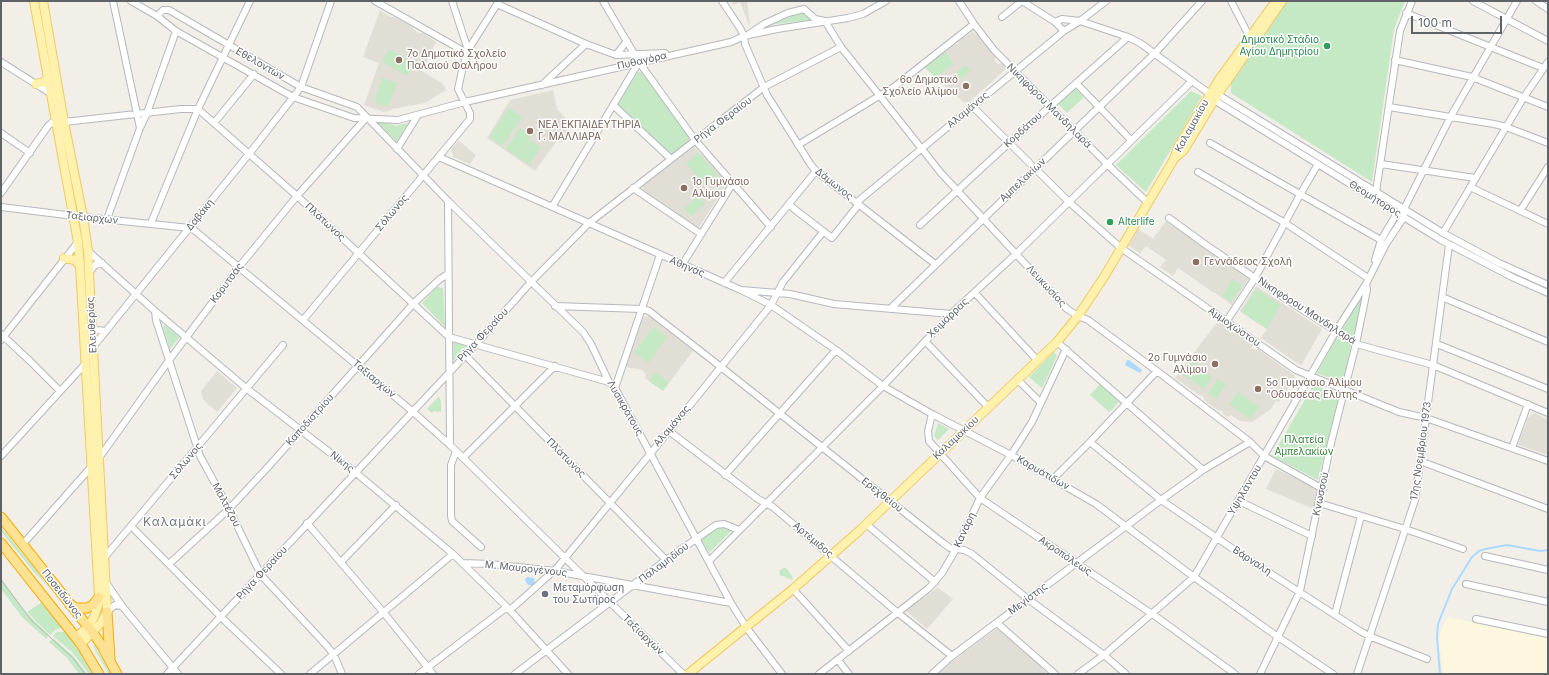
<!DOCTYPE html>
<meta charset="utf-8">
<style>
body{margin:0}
#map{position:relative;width:1549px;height:675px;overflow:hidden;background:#f1efe8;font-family:Inter,sans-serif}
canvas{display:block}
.frame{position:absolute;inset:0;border:2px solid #5f6368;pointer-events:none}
.scale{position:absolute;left:1411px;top:16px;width:91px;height:18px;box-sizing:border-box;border:2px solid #5f6368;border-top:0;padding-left:5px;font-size:12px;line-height:14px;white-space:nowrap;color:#5f6368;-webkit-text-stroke:3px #fff;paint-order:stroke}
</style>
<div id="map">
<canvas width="1549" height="675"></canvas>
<div class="frame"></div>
<div class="scale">100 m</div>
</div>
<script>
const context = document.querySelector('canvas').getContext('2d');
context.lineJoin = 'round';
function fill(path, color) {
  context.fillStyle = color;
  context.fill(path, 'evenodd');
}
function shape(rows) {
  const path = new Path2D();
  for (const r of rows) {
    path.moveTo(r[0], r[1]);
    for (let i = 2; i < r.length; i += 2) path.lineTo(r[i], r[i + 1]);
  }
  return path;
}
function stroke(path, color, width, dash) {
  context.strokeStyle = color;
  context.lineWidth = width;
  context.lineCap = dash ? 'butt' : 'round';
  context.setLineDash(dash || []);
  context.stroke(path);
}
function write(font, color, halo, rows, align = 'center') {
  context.font = font + ' Inter,sans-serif';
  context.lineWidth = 3;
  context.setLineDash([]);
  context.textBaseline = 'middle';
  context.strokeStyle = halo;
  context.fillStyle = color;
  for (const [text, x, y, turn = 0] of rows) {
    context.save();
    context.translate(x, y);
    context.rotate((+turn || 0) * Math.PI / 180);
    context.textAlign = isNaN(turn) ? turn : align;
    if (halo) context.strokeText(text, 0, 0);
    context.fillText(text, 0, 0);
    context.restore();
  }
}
const commercial = shape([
 [1448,617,1548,638,1548,674,1443,674,1439,640,1441,630]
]);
const education = shape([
 [730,1,747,1,750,24,749,25,740,2,734,5],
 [380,10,390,17,394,17,413,27,414,30,419,33,423,33,436,42,422,71,442,83,446,90,425,103,392,109,390,111,383,112,364,105,379,63,363,57],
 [972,32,976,34,996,57,994,59,998,64,1003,63,1006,69,969,102,965,102,966,104,925,68,956,44,958,45,958,42],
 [553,90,557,109,572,124,560,143,557,141,535,171,487,138,510,100],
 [459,141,476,155,470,164,453,157,451,149],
 [694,147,728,182,698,229,643,191,643,186],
 [1166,221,1250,277,1232,305,1216,294,1217,293,1214,293,1178,268,1173,276,1160,267,1166,260,1146,246,1140,253,1129,246,1138,229,1153,239],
 [1256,286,1322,329,1302,364,1300,365,1261,338,1267,329,1240,311],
 [649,316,693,351,663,391,645,378,646,374,642,370,626,367,643,318],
 [1218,321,1253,345,1251,348,1255,350,1258,349,1294,375,1295,377,1279,402,1276,401,1270,410,1252,422,1240,421,1231,415,1226,417,1221,410,1219,411,1204,400,1204,397,1201,395,1199,395,1175,378],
 [217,371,237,388,217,412,203,400,201,391],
 [1535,413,1546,419,1548,418,1548,455,1518,445,1524,428,1525,428,1527,418],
 [1276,469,1318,489,1314,509,1266,489],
 [937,587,953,599,927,629,905,610,920,598,925,598,928,594,929,595],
 [997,628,1043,668,1042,669,1047,674,938,674,937,673]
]);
const green = shape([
 [1287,1,1405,1,1394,29,1372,182,1231,93,1231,84,1235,76],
 [802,12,811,20,776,24,775,23],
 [389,49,415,63,407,76,382,62],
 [945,52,954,64,935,78,926,67],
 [966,65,971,71,960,79,956,73],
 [638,72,642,72,689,137,689,140,671,155,617,105],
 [382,78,397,83,388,107,374,102],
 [1075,88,1084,97,1067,113,1058,104],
 [1191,91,1202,96,1146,192,1116,165],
 [1228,104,1384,200,1323,164,1228,105],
 [509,108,522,117,502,146,489,137],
 [379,120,396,126,408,123,397,142,377,122],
 [520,128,532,136,517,157,506,149],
 [530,140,541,147,529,165,518,157],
 [698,153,718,175,706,186,686,164],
 [698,196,705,204,691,216,684,209],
 [1438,235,1453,244,1463,247,1548,289,1548,290,1455,246],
 [1232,279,1242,285,1231,302,1222,296],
 [437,287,443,288,445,327,422,303],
 [1256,289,1281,305,1267,329,1241,312],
 [1361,295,1363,295,1354,337,1342,330],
 [165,325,178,336,179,338,170,349,163,327],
 [654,327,667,337,648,363,634,352],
 [1336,338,1351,345,1343,383,1317,373],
 [454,340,469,345,454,360,453,359],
 [1054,352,1057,356,1042,388,1029,377],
 [1191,361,1212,377,1204,389,1182,374],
 [655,372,669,382,663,391,649,381],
 [1218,379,1226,384,1216,399,1208,393],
 [1100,384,1119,402,1109,412,1090,395],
 [1314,384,1339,395,1318,480,1272,456],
 [1238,392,1259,407,1250,419,1229,404],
 [439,396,441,402,441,412,434,411,432,413,427,409],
 [938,423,949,429,938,440,934,436],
 [720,526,731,531,710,552,708,551,701,539],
 [1,527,35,569,48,586,33,571,1,531],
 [783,568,786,568,792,576,793,580,780,575,779,571],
 [1,578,27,614,49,635,46,639,22,617,1,589],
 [42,602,63,627,55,630,50,635,27,612],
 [57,632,66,632,83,654,94,674,89,674,72,652,53,636],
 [53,638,74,657,87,674,79,674,66,657,49,642],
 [93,646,95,646,111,674,109,674]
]);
const water = shape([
 [1127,360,1129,360,1142,370,1140,373,1125,365],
 [527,577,534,578,535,583,533,585,528,585,525,580]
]);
const stream = shape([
 [1440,674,1437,637,1438,624,1452,589,1472,557,1479,551,1485,549,1507,545,1540,551,1548,550]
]);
const minor = shape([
 [113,1,140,128],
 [131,1,157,16,176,31,293,97,354,118,398,120,465,102,731,42,744,36,777,29,848,18,863,14,886,1],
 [375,1,467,53],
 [452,1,468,50],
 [603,1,639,62,695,140,771,227],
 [722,1,740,28,744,36,745,44,767,95,811,165,816,171,935,264],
 [959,1,974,24,994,50,1107,164,1148,203],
 [1022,1,1055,22,1064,31],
 [1231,1,1248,34,1253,39],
 [1473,1,1548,41],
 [1536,1,1548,9],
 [497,4,586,44,616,55,665,53],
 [804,9,815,19,825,21,841,47,941,173,1067,309,1078,316,1088,320,1157,371,1250,442,1264,456,1323,489],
 [1406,13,1543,68],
 [157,16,163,10,169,10,301,87,357,107,448,201,583,332,591,344,609,382,615,388,731,603,746,627,782,674],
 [1002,17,1022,1],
 [1055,22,1062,19,1080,21,1128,37,1140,43,1210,94,1214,100,1441,240,1512,277,1548,293],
 [749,34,764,24,788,13,804,9],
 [616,55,627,41],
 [1395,60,1472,77,1548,107],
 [1,62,50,93],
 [1076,83,1131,140],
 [542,85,586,44],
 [1215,94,1217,94,1443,233,1499,263,1548,285],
 [613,105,671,159],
 [972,106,1069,202,1121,248,1296,370,1399,412,1426,418,1548,461],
 [1389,107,1494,124,1506,127,1548,143],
 [198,109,297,196,449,337,609,382],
 [64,122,181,109,198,109],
 [214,123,254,74],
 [1,133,30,153],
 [1210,143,1381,240],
 [798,145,894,87,974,24],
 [397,149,418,115],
 [439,157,741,290,790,294,834,304,951,314],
 [1381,164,1475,178],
 [1198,172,1285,223,1368,278],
 [1470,187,1548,224],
 [633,188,701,234],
 [1376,192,1400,31,1412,1],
 [1,193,48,126,55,120],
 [448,201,450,445],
 [857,202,1064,31,1080,21,1106,1],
 [789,205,832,238,859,204],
 [1,207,83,217,190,228,194,230,412,411,450,445,683,674],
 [552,207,639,62],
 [1520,211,1548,167],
 [1169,218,1206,245,1295,305,1356,344,1433,365,1548,413],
 [107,219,140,128,147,113,176,31],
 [151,223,198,109,250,1],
 [920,225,1009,143,1128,37],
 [1443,233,1524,97,1548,62],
 [88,251,155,311,246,388,355,472,453,554,507,607,568,674],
 [1375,260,1381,240,1397,213,1401,211],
 [682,265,733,183],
 [89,273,95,265,102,263],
 [724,283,816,171],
 [741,290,771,305,836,350,883,386,932,414,1011,455,1096,504,1194,577,1278,637,1333,674],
 [975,293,1038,361],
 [1442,297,1548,342],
 [555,306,641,309,649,311,721,367,943,543,950,548,964,550,972,554,1028,599,1104,655,1126,674],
 [891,308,1155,53,1202,1],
 [155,311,156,320,200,456,229,509,261,575,327,646,334,655,342,674],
 [303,320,470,119,470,113,458,89,462,71,468,50,499,1],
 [1226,322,1255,278,1301,193,1318,164],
 [92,327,96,330,106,331],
 [1,334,30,361,60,391],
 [1,340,78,242],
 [925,341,989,408],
 [1057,342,1203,470],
 [1437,344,1548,389],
 [93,347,253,149,301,87,331,1],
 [465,355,666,560],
 [1018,380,1041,403],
 [615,388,660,255],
 [932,414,928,431,929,441,980,498,1158,618,1235,674],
 [669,431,758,499,773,507,898,613,952,656],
 [1090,442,1161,500,1245,557,1360,631,1369,636,1427,659],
 [1512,448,1528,404],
 [456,451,451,465,451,516,452,521,481,547],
 [1,456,86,363],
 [99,458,170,359,239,267,297,196,366,118],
 [463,458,555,366],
 [1420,461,1548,509],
 [725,475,836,350],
 [1053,479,1090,442,1157,371],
 [1239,501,1312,536],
 [1319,503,1405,529,1463,549],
 [307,523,384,613,433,674],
 [866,524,935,582],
 [131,526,221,617,281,674],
 [23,544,91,467],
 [1485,556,1548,570],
 [104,558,283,345],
 [709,561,883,386,951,314,1016,254,1192,81],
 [341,562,396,505],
 [463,563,490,564,555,571,731,603],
 [169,564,229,509,268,467,414,303,440,279,448,274],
 [105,581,122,606,178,674],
 [1466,584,1548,602],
 [793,589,849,651],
 [510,610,557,568,565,558,695,399,771,305,783,282,823,232],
 [107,612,115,605,122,606],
 [1335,614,1361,516],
 [1476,619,1548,634],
 [997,623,1055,674],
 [838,660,849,674],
 [167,674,476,344,531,282,589,223,764,87,841,47],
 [310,674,453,554],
 [419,674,507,607],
 [515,674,666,560,716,525,724,524,739,530],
 [819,674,929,588,942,573,956,549,980,498,1011,455,1032,422,1066,349],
 [932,674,952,656,1161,500,1203,470,1250,442],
 [1078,674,1104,655,1194,577,1336,331,1366,284,1386,244,1404,217,1404,209,1451,116,1517,1],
 [1260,674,1300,591,1331,443,1356,344,1367,290,1366,284],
 [1357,674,1415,500,1449,245]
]);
const major = shape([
 [34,1,78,242,80,266,99,597,98,605,94,617,88,627,76,637],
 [43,1,64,122,83,217,88,251,89,273,107,612,101,623,81,644],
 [36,84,44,82,48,77],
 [1176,157,1184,150,1216,97,1282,1],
 [64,258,75,260,80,266],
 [688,674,793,589,859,531,1057,342,1078,316,1104,277,1174,159,1178,147,1218,81,1276,1]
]);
const highway = shape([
 [1,517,93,633,102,646,117,674],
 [1,543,81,644,99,674],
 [70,605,77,608,87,608,93,605,99,597],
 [107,612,110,658]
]);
const tram = shape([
 [1,580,32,621,73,658,85,674]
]);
const markers = [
 [1327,46,4,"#2e9e5b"],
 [399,60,4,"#8d6e63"],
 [966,86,4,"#8d6e63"],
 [530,131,4,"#8d6e63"],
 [684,188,4,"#8d6e63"],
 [1110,222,4,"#2e9e5b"],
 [1196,262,4,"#8d6e63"],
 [1215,364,4,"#8d6e63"],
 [1258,389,4,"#8d6e63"],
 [545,594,4,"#6b7280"]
];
const leisureNames = [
 ["Δημοτικό Στάδιο",1319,40],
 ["Αγίου Δημητρίου",1319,52],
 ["Alterlife",1118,222,"left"]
];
const educationNames = [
 ["7ο Δημοτικό Σχολείο",407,54],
 ["Παλαιού Φαλήρου",407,66],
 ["6ο Δημοτικό",958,80,"right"],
 ["Σχολείο Αλίμου",958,92,"right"],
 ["ΝΕΑ ΕΚΠΑΙΔΕΥΤΗΡΙΑ",538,125],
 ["Γ. ΜΑΛΛΙΑΡΑ",538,137],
 ["1ο Γυμνάσιο",692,182],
 ["Αλίμου",692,194],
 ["Γεννάδειος Σχολή",1204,262],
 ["2ο Γυμνάσιο",1207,358,"right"],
 ["Αλίμου",1207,370,"right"],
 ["5ο Γυμνάσιο Αλίμου",1266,383],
 ["\"Οδυσσέας Ελύτης\"",1266,395]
];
const streetNames = [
 ["Πυθαγόρα",642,61,-13],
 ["Εθελοντών",260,64,30],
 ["Νικηφόρου Μανδηλαρά",1049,106,45],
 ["Αλαμάνας",968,110,-40],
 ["Ρήγα Φεραίου",723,120,-37],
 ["Καλαμακίου",1192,126,-61],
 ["Κορδάτου",1023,130,-42],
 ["Αμπελακίων",1023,180,-43],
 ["Δάμωνος",834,184,38],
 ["Θεομήτορος",1375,199,32],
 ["Σόλωνος",392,213,-50],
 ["Δαβάκη",200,215,-51],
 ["Ταξιαρχών",92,218,6],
 ["Πλάτωνος",325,222,43],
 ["Αθηνάς",687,267,23],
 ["Κορυτσάς",227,283,-53],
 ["Λευκωσίας",1046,286,47],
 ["Νικηφόρου Μανδηλαρά",1307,311,33],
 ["Χειμάρρας",948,318,-44],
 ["Ελευθερίας",92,325,-93],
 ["Αμμοχώστου",1234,327,35],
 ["Ρήγα Φεραίου",483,335,-47],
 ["Ταξιαρχών",374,379,40],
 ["Λυσικράτους",625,408,60],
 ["Καποδιστρίου",310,420,-48],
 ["Αλαμάνας",672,426,-50],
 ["Καλαμακίου",956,438,-43],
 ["17ης Νοεμβρίου 1973",1421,451,-82],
 ["Πλάτωνος",566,458,45],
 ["Σόλωνος",186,461,-50],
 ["Νίκης",342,462,38],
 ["Καρυάτιδων",1043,473,30],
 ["Υψηλάντου",1245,490,-60],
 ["Κνωσσού",1321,494,-78],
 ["Ερεχθείου",882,495,38],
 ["Μαλτέζου",226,505,62],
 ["Κανάρη",965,530,-65],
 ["Αρτέμιδος",813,540,40],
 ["Ακροπόλεως",1065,556,34],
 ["Βάρναλη",1252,561,33],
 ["Παλαμηδίου",664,563,-37],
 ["Μ. Μαυρογένους",526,569,6],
 ["Ρήγα Φεραίου",262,573,-47],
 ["Ποσειδώνος",62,594,52],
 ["Μεγίστης",1028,599,-37],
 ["Ταξιαρχών",643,635,44]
];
const parkNames = [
 ["Πλατεία",1304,440],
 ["Αμπελακίων",1304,452]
];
const worshipNames = [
 ["Μεταμόρφωση",553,588],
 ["του Σωτήρος",553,600]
];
const quarterNames = [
 ["Καλαμάκι",175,522]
];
fill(commercial, '#fef7e0');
fill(education, '#e1ded6');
fill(green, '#c5e8c5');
fill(water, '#aadaff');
stroke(stream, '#aadaff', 2);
stroke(minor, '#b5b8bc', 8);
stroke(major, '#f2c960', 10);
stroke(highway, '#f9ab00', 11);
stroke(minor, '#fff', 6);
stroke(major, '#fff2af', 8);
stroke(highway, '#fde293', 9);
stroke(tram, '#b6b7b8', 1);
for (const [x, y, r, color] of markers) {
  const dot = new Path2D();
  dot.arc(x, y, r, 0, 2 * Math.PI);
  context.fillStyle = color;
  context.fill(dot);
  stroke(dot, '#fff', 1.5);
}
write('10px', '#27864d', '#fff', leisureNames, 'right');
write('10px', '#785e54', '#fff', educationNames, 'left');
write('10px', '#5f6368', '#fff', streetNames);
write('10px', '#348238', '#fff', parkNames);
write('10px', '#5b616d', '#fff', worshipNames, 'left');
context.letterSpacing = '1px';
write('12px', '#70757a', '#fff', quarterNames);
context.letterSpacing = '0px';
</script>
